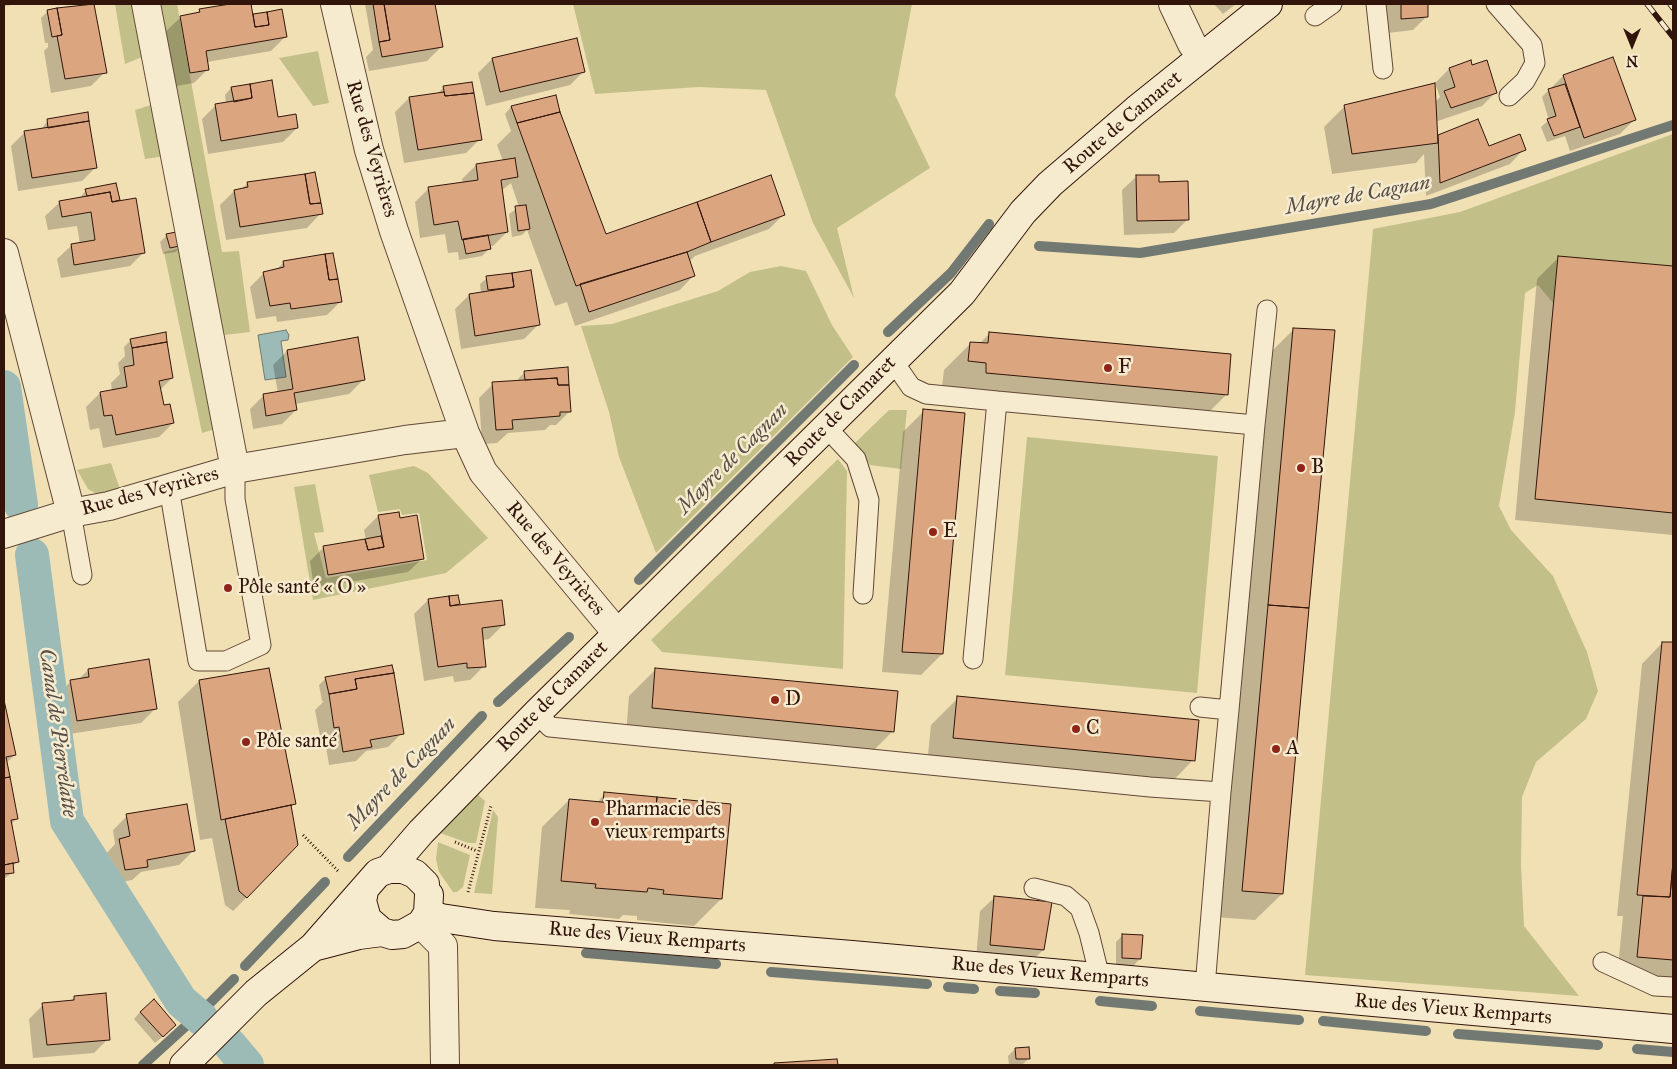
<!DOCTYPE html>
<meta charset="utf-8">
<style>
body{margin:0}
#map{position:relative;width:1677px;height:1069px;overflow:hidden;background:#f2e0b5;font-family:"IM FELL Great Primer",serif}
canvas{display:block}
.frame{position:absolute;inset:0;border:5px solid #31150b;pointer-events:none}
.north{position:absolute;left:1607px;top:20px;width:50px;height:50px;-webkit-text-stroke:4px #f7ebcf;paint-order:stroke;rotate:180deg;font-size:14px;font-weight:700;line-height:20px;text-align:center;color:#31150b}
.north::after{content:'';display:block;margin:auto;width:18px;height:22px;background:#31150b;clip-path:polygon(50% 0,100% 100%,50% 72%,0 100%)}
</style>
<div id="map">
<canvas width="1677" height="1069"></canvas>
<div class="frame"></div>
<div class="north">N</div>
</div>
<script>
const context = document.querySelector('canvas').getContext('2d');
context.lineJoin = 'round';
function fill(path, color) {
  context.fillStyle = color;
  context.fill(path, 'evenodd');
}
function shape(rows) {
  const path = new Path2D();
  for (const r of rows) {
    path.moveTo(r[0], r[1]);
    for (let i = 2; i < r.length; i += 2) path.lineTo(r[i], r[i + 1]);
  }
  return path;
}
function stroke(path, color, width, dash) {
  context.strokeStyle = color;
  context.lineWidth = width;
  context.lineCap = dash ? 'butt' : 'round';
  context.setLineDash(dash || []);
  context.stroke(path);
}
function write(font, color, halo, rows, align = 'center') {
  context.font = font + ' "IM FELL Great Primer",serif';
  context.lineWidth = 5;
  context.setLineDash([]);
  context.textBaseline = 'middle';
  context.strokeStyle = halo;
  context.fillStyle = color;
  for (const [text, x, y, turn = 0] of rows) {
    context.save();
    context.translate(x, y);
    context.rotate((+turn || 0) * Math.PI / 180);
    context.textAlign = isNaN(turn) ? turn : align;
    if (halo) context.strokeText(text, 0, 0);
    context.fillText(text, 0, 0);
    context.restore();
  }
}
const green = shape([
 [115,4,177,4,222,252,239,251,250,332,224,335,239,422,202,433,164,252,185,247,166,156,145,159,135,110,157,103,147,55,125,64],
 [573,4,912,4,895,95,930,168,837,228,854,298,813,223,766,90,699,87,595,94],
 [318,51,329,103,313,106,279,58],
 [1673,134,1673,266,1558,256,1553,303,1538,285,1525,293,1515,412,1499,506,1511,530,1553,576,1587,652,1598,691,1586,719,1536,762,1522,797,1521,865,1524,926,1579,996,1305,975,1373,229,1460,212],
 [781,266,806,271,832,325,853,357,656,553,619,457,609,412,581,326,612,324,718,291,750,272],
 [889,410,907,410,901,469,870,465,855,443],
 [1027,437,1218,456,1197,693,1005,675],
 [838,459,847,471,843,669,662,652,651,640],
 [111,463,121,492,106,495,95,493,88,489,77,470],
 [414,466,428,473,488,538,446,573,313,600,294,487,315,484,324,532,314,533,326,578,427,560,419,513,402,515,400,509,378,512,369,475],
 [476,793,485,801,476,843,468,843,440,833,450,817],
 [493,810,498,817,492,894,474,893],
 [438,842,470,855,463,887,457,892,453,892,439,872,436,859]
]);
const water = shape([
 [286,330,289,335,288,340,281,341,286,377,265,380,258,335,286,330]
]);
const shadow = shape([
 [4,4,19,4,4,6],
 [239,4,250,4,252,16,253,15,285,37,271,51,207,62,208,69,194,83,176,86,166,31,181,17,195,14,200,10],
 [252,19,255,19,256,25,254,27],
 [365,4,434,4,441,47,427,61,369,71,366,57,373,50],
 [1214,4,1236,4,1223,14],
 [1386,4,1427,4,1427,16,1413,30,1388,33],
 [48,11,105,72,91,86,51,93,44,51,48,47,48,43,45,43,41,18],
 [1613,58,1634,120,1620,134,1570,151,1565,136,1547,142,1541,127,1549,120,1542,97,1563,76],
 [492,59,584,71,570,85,486,106,478,73],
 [1470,62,1471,67,1496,92,1482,106,1435,122,1436,138,1438,136,1488,148,1524,149,1510,164,1426,196,1424,154,1416,163,1332,174,1324,127,1345,106,1434,103,1440,97,1435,83,1449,69],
 [444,87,480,139,466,153,404,163,395,112,409,98,437,94],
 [231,88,277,118,297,128,283,142,208,154,202,119,216,105,226,104,225,95],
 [555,97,605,235,783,215,769,229,695,256,689,262,694,275,680,290,575,326,567,302,555,306,527,230,522,235,512,237,509,214,519,207,511,183,501,191,507,232,493,246,489,246,489,249,482,256,459,260,458,252,448,253,445,234,420,238,415,202,429,188,463,184,462,179,476,165,503,161,497,145,511,131,505,114,511,107],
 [48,120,96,167,82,181,18,191,11,146,25,132,41,130],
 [1137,176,1157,183,1188,219,1174,233,1124,235,1122,190],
 [248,183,321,213,307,228,226,240,220,205,234,191,240,190],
 [115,184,118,200,116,203,144,252,130,266,61,278,57,259,72,245,80,244,77,226,48,230,45,216,60,202,79,199,86,190],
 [167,235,182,245,176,252,163,254,160,242],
 [1558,258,1673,268,1673,535,1515,520,1537,279],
 [284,262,341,301,327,315,277,322,276,316,256,319,250,287,264,273,276,270],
 [530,271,538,325,524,339,461,349,455,309,469,295,481,293,480,284,487,278],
 [1294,329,1282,894,1255,920,1215,917,1267,356],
 [989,334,1227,394,1200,421,942,387,944,370,971,343,980,343],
 [131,340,172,378,160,390,163,406,173,423,159,437,103,448,99,428,90,430,86,407,100,393,112,391,111,383,120,374,118,363,125,356,124,347],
 [287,351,363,380,349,394,295,404,296,410,282,424,253,429,250,409,264,395,278,393,273,365],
 [525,372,570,411,556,425,550,425,545,430,508,433,497,443,482,444,479,398,493,384,518,382,518,379],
 [924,411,942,654,921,675,882,672,903,432],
 [378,516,398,519,423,558,408,572,314,588,310,561,324,547,366,540,364,530],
 [428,600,458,604,456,607,503,625,489,639,482,640,484,666,470,680,454,682,453,676,424,681,414,614],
 [1662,643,1673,644,1673,983,1617,978,1623,916,1617,916,1642,664],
 [656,669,893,731,866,758,626,735,629,696],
 [88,670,155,709,141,723,63,735,57,696,71,681,78,680],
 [268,670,295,803,290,808,247,897,233,911,225,905,212,838,200,840,178,702,199,681],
 [326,678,402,733,388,747,366,751,356,761,329,765,325,741,321,741,315,710,324,701,322,701,319,685],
 [958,698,1193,760,1167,787,927,765,931,725],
 [4,701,15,755,6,763,17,818,11,825,18,861,12,867,13,872,4,879],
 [604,794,729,805,721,899,694,926,637,920,637,916,623,915,619,919,569,914,570,910,535,908,542,827,569,800,597,803],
 [127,816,193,851,179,865,141,872,132,880,111,884,106,854,115,844,113,830],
 [995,897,1043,950,1029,964,976,959,980,911],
 [1123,935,1140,959,1133,966,1116,964,1116,942],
 [75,997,108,1039,94,1053,33,1058,29,1019,43,1005,70,1002],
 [140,1012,168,1032,155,1043,134,1019],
 [1015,1049,1029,1058,1022,1065,1009,1065,1008,1056],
 [836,1060,836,1065,773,1065,774,1064]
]);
const stream = shape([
 [1039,246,1140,253,1431,204,1673,125],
 [888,332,951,273,989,224],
 [639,580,854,365],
 [498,702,569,637],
 [348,857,482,716],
 [586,953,716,964],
 [245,966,325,882],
 [771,972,927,984],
 [948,987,974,989],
 [1000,991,1035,993],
 [1100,1001,1152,1006],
 [1200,1011,1299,1020],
 [1323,1021,1426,1031],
 [1458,1034,1598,1045],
 [1637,1049,1673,1052],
 [143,1065,198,1015,234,979]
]);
const canal = shape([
 [4,387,21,505],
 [32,555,67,821,181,1001,202,1019],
 [230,1045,247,1065]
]);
const building = shape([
 [94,4,107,73,65,79,57,36,62,35,57,8,94,4],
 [230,4,251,4,255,27,269,25,267,12,282,9,287,37,206,51,209,70,190,73,180,16,200,12,199,9,230,4],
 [373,4,384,4,390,40,379,42,373,4],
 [384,4,435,4,443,47,382,57,379,42,390,40,384,4],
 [1401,4,1428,4,1428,17,1401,19,1401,4],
 [57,8,62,35,52,37,47,10,57,8],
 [267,12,269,25,255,27,253,14,267,12],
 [577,38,585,72,500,92,492,58,577,38],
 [1613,57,1636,120,1584,138,1563,75,1613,57],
 [1471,60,1472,65,1487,60,1497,93,1451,108,1444,91,1455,87,1449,68,1471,60],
 [272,80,278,117,296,114,298,128,221,141,215,104,252,98,250,84,272,80],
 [472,82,474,93,445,96,443,86,472,82],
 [1435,83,1438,143,1352,154,1344,105,1435,83],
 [250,84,252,98,234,102,231,87,250,84],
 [1565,84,1580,127,1554,136,1547,119,1556,116,1548,89,1565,84],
 [444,92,445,96,474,93,482,140,418,150,409,97,444,92],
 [556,95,560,112,517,123,511,106,556,95],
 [88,112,89,121,48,128,47,119,88,112],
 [560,112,606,234,697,202,711,242,687,252,576,286,517,123,560,112],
 [1478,119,1489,146,1520,134,1526,150,1440,183,1438,135,1478,119],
 [89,121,97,168,32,178,24,131,89,121],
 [515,158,518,177,501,180,508,232,462,240,458,221,434,225,428,187,478,180,476,164,515,158],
 [315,172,321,203,310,204,305,174,315,172],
 [305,174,310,204,321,203,323,214,240,227,234,190,248,187,247,182,305,174],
 [771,175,785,215,711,242,697,202,771,175],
 [1136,175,1159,175,1159,182,1188,181,1189,220,1137,221,1136,175],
 [116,183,120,200,112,202,110,192,87,196,85,189,116,183],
 [110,192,112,202,136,198,145,253,74,265,71,244,95,240,91,212,62,217,59,201,110,192],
 [526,205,530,229,518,231,515,206,526,205],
 [181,231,184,245,170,248,166,234,181,231],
 [488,235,491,249,466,254,463,239,488,235],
 [687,252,695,276,589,312,580,284,687,252],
 [333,253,338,279,329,280,325,254,333,253],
 [325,254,329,280,338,279,342,302,291,309,290,303,270,306,263,272,284,267,283,261,325,254],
 [1558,256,1673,266,1673,513,1535,499,1558,256],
 [531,270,540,325,475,336,469,294,514,287,512,273,531,270],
 [512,273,514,287,488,290,486,276,512,273],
 [1293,328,1335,330,1309,608,1268,605,1293,328],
 [166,332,167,342,132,348,130,339,166,332],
 [989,332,1231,354,1228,395,986,373,986,363,968,361,970,342,988,343,989,332],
 [358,337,365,380,294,393,297,410,266,416,263,394,293,389,287,350,358,337],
 [167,342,173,378,159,381,164,405,170,404,174,423,116,435,112,415,104,416,100,392,127,387,124,367,134,365,132,348,167,342],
 [568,367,569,385,558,385,557,378,525,380,524,371,568,367],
 [557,378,558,385,569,385,571,412,560,412,560,416,512,420,513,429,496,430,492,382,557,378],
 [923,409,965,413,943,654,902,652,923,409],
 [399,512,400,518,417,515,424,559,328,575,323,546,365,539,368,550,384,547,378,515,399,512],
 [381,536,384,547,368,550,365,539,381,536],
 [458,595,460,604,450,606,449,596,458,595],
 [449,596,450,606,502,600,505,625,482,628,486,667,467,668,467,663,438,667,428,599,449,596],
 [1268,605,1309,608,1283,894,1242,891,1268,605],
 [1662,642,1673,642,1673,862,1670,897,1637,895,1662,642],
 [149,659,157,709,77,721,70,680,89,677,88,669,149,659],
 [392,665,394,673,355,679,357,689,329,694,325,677,392,665],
 [269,668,296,804,221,820,199,680,269,668],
 [655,668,898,691,894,732,652,708,655,668],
 [394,673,404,734,370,740,372,747,343,752,339,727,334,728,329,694,357,689,355,679,394,673],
 [957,696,1199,720,1195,761,953,738,957,696],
 [4,700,16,755,6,757,10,777,4,778,4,700],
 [10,777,18,819,11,820,19,862,4,865,4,778,10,777],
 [604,792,657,797,656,807,603,802,604,792],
 [657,797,731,804,722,899,663,894,664,890,648,888,647,892,595,888,596,884,561,881,569,799,656,807,657,797],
 [187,804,195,851,147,860,148,867,125,870,119,839,130,836,126,814,187,804],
 [291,805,298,845,247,898,239,891,225,819,291,805],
 [1673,862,1673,960,1637,957,1643,896,1670,897,1673,862],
 [13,863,14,873,4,874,4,865,13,863],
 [994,896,1052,902,1044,950,990,945,994,896],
 [1122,934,1143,935,1141,959,1122,958,1122,934],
 [106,993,110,1040,47,1045,42,1003,74,1000,74,996,106,993],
 [154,999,176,1025,163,1037,140,1012,154,999],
 [1029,1047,1030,1059,1016,1059,1015,1048,1029,1047],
 [837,1059,838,1065,774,1065,774,1063,837,1059]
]);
const path = shape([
 [303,835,339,872],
 [455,842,477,851],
 [468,892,491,806]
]);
const lane = shape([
 [1376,4,1383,69],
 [1496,4,1532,45,1535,63,1525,81,1509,96],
 [1315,16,1332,4],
 [893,361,911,387,926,394,997,401],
 [1255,425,1267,310],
 [826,427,856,459,869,500,863,594],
 [169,488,198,661,226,661,261,645,235,499,235,469],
 [71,513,82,575],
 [973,659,997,401,1255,425,1229,710,1200,707],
 [537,713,550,727,1150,787,1221,792,1229,710],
 [1034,888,1066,896,1080,908,1089,933,1100,978],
 [1603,962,1655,986,1673,987],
 [1205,987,1221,792]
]);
const street = shape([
 [146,4,235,469],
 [335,4,369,150,394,231,465,433,483,472,617,633],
 [1173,4,1192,44,1202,57],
 [4,253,71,513,109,506,235,469,405,440,465,433],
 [4,534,71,513],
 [421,924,443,946,445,1065]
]);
const secondary = shape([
 [389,869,421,832,537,713,962,293,1023,212,1050,184,1136,110,1268,4],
 [364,891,362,901,367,919,382,932,392,935,403,934,421,924,428,913,429,895],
 [428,913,441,918,494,926,852,955,1673,1029],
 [313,947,359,935,382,932],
 [184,1065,256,993,313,947,378,873,389,869,403,869,415,874,425,884]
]);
const rail = shape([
 [1647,4,1673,37],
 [1670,4,1673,8]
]);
const markers = [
 [1108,368,5,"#8f2418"],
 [1301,468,5,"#8f2418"],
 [933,532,5,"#8f2418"],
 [228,588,5,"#8f2418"],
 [775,700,5,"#8f2418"],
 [1076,729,5,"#8f2418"],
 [246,742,5,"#8f2418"],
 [1276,749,5,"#8f2418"],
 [595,822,5,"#8f2418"]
];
const streetNames = [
 ["Route de Camaret",1123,123,-40],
 ["Rue des Veyrières",371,149,74],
 ["Route de Camaret",841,412,-45],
 ["Rue des Veyrières",150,492,-15],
 ["Rue des Veyrières",555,559,50],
 ["Route de Camaret",553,697,-45],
 ["Rue des Vieux Remparts",647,938,5],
 ["Rue des Vieux Remparts",1050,973,5],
 ["Rue des Vieux Remparts",1453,1010,5]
];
const poiNames = [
 ["F",1118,368],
 ["B",1311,468],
 ["E",943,532],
 ["Pôle santé « O »",238,588],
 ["D",785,700],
 ["C",1086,729],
 ["Pôle santé",256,742],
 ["A",1286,749],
 ["Pharmacie des",605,810],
 ["vieux remparts",605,833]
];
const waterNames = [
 ["Mayre de Cagnan",1358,196,-10],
 ["Mayre de Cagnan",733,459,-45],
 ["Canal de Pierrelatte",57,733,82],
 ["Mayre de Cagnan",402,774,-46]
];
fill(green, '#c2c088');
fill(water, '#9dbbb6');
stroke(water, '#727972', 1);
fill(shadow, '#0003');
stroke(stream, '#727972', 10);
stroke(canal, '#9dbbb6', 34);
fill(building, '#daa57f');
stroke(building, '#31150b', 1);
stroke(lane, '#614836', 21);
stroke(street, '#614836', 30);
stroke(secondary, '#31150b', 30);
stroke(path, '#31150b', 3, [1, 2.5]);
stroke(lane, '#f7ebcf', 19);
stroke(street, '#f7ebcf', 28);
stroke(secondary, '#f7ebcf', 28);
stroke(rail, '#31150b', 5.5);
stroke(rail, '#f7ebcf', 4, [11]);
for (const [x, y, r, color] of markers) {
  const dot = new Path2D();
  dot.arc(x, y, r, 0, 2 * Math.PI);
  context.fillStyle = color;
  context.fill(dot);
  stroke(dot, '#f7ebcf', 2);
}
write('20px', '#31150b', '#f7ebcf', streetNames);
write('20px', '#31150b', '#f7ebcf', poiNames, 'left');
write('italic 21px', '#574f47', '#f7ebcf', waterNames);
</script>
